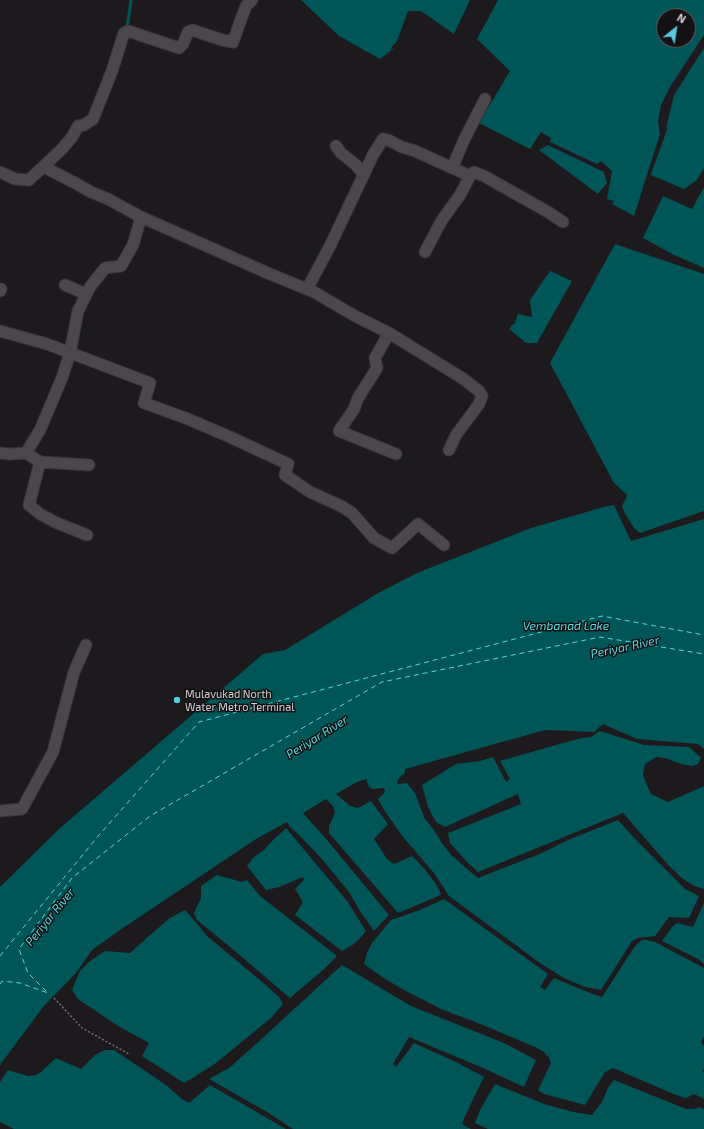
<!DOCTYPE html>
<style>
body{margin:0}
#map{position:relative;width:704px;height:1129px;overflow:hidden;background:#1d1a1e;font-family:"Exo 2",sans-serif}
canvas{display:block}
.north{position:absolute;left:656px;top:8px;width:40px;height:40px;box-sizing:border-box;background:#141114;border:1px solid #605e60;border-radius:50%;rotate:30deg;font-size:11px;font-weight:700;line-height:16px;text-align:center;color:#d3d1d3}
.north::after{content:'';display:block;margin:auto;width:14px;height:18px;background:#55cadf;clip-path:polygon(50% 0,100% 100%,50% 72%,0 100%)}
</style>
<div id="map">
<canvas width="704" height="1129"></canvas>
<div class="north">N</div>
</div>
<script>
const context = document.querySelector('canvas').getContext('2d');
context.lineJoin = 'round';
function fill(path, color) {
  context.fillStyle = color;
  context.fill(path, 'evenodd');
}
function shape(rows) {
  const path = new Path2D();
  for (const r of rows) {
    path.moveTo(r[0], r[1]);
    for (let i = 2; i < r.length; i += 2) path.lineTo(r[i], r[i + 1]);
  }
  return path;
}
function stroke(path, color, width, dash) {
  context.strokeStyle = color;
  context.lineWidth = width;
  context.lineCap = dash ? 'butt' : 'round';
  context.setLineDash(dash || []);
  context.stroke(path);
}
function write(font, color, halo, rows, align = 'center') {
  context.font = font + ' "Exo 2",sans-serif';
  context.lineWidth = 3;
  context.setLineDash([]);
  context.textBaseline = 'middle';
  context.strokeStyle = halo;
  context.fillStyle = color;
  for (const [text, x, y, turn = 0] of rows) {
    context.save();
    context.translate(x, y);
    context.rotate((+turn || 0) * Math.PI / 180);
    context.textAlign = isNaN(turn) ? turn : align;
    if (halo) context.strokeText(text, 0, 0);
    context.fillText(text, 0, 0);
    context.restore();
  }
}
const water = shape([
 [301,0,470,0,454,34,421,11,408,11,397,41,390,49,394,48,380,59,339,36],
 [498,0,704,0,704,35,670,87,661,105,658,121,660,134,634,216,612,204,614,201,607,199,612,171,601,161,597,164,550,142,551,138,541,132,530,149,479,123,510,71,477,39],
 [664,16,688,16,688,40,664,40],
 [704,48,704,168,697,180,684,189,651,175,651,174,668,127,666,129,674,95],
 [548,145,604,172,607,183,598,194,539,150],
 [704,187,704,268,674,255,643,238,663,196,692,209],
 [615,244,704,274,704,511,640,533,634,528,625,514,622,506,626,498,627,495,614,483,550,363],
 [550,271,572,281,537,343,526,343,509,329,513,324,514,325,518,314,532,317,530,300],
 [614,505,631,541,704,519,704,749,698,744,637,739,603,724,594,732,545,730,405,769,405,773,400,777,397,782,398,784,407,783,415,793,425,819,434,830,442,843,451,855,473,874,478,878,542,853,568,840,618,820,636,840,685,889,699,896,689,918,669,917,655,936,638,938,632,941,601,990,585,987,564,978,540,963,449,896,434,873,403,837,386,813,378,799,385,792,384,788,373,789,369,787,366,779,357,782,336,794,350,806,358,808,371,801,388,824,374,839,387,859,394,864,412,856,423,867,436,884,441,894,436,897,398,913,329,833,329,826,335,813,333,806,326,799,303,813,327,840,389,915,374,931,360,911,349,892,321,858,299,835,290,827,287,822,256,839,117,932,92,950,76,973,43,1007,0,1065,0,887,59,829,263,654,285,650,380,592,417,573,531,528,604,507],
 [600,731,644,745,689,747,701,758,698,764,692,766,681,764,665,758,656,757,645,764,643,776,651,794,668,802,704,786,704,889,694,886,683,879,670,867,623,813,478,872,468,863,450,843,448,833,521,804,518,794,445,827,436,822,428,807,422,785,456,764,480,761,493,757,506,782,510,779,500,761,563,743,582,738,591,737],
 [286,828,347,901,366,931,361,937,354,944,342,951,295,915,303,902,295,889,304,880,303,877,279,887,266,890,247,866,253,858,264,850,269,844],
 [217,875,242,882,247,880,260,896,337,956,323,970,290,998,230,947,197,920,194,913,201,898,201,886],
 [444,899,548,974,540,987,545,990,554,978,590,993,602,997,635,946,642,940,647,940,655,942,704,968,704,1036,701,1042,704,1046,704,1069,702,1071,704,1072,704,1099,694,1094,686,1098,676,1095,613,1068,605,1072,585,1105,544,1094,538,1090,551,1063,549,1058,544,1052,535,1047,483,1025,441,1009,406,991,385,979,364,964,367,953,372,943,391,920,420,910],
 [704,903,704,964,698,959,662,941,672,927,677,923,693,927],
 [185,910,193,919,207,936,261,981,279,997,283,1004,271,1018,216,1063,191,1079,184,1083,142,1056,149,1043,118,1026,78,999,72,990,80,971,90,961,105,951,130,953,150,935,170,918],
 [342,965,411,1006,504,1043,536,1060,524,1087,483,1068,409,1037,393,1064,396,1067,414,1043,458,1063,484,1077,464,1118,462,1124,471,1129,293,1129,267,1112,209,1079,229,1068,256,1044],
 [105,1050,114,1050,166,1085,182,1099,189,1103,210,1085,286,1129,14,1129,0,1122,0,1082,8,1070,28,1076,36,1075,41,1072,56,1058,81,1069,95,1055],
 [614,1080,686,1109,694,1109,700,1107,704,1109,704,1129,488,1129,475,1123,480,1110,495,1084,544,1104,573,1112,592,1115,602,1102,608,1088]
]);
const stream = shape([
 [125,29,128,22,131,0]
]);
const ferry = shape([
 [0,956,99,835,199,722,602,616,704,635],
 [0,984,2,981,20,983,48,993,28,973,19,949,72,878,150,816,382,682,600,637,704,654]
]);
const path = shape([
 [54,998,82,1028,129,1054]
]);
const minor = shape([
 [336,146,341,153,356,165,364,175],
 [44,167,75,183,91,192,108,199,141,217],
 [452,168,464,140,485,99],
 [0,172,15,179,29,180,62,149,72,137,78,126,84,125,93,119,112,71,124,33,128,31,179,48,183,44,188,32,192,30,222,40,233,42,240,22,246,6,252,0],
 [425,252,442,220,460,195,470,176,474,172,484,176,548,212,563,222],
 [65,285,86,294],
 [307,289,330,246,373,155,383,139,388,140,402,147,415,151,470,176],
 [0,291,1,289],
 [0,331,47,344,150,383,144,403,188,419,230,437,288,464,285,475,310,492,341,506,352,513,374,538,392,548,418,524,444,545],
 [389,333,375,358,377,368,358,398,354,409,339,431,396,454],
 [0,453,9,454,26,453],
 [40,462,89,465],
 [87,535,57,523,40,514,29,505,40,462,26,453,40,430,62,378,70,353,78,311,90,287,105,268,121,266,133,245,141,217,270,274,314,292,355,316,389,333,462,378,479,391,482,396,479,404,456,435,449,450],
 [0,811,22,809,53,752,74,672,86,645]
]);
const markers = [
 [177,700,4,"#55cadf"]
];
const poiNames = [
 ["Mulavukad North",185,694],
 ["Water Metro Terminal",185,707]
];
const waterNames = [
 ["Vembanad Lake",566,626],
 ["Periyar River",625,647,-12],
 ["Periyar River",317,737,-32],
 ["Periyar River",50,917,-51]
];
fill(water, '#005557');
stroke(stream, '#005557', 3);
stroke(ferry, '#53dbe0', 1, [5, 4]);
stroke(minor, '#383639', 13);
stroke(path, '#737073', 1.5, [2, 2]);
stroke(minor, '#4b474b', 11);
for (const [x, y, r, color] of markers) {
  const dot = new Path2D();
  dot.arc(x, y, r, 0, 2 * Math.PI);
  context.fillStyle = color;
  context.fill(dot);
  stroke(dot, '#141114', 1.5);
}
write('11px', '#d3d1d3', '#141114', poiNames, 'left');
write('italic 12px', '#53dbe0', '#141114', waterNames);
</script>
